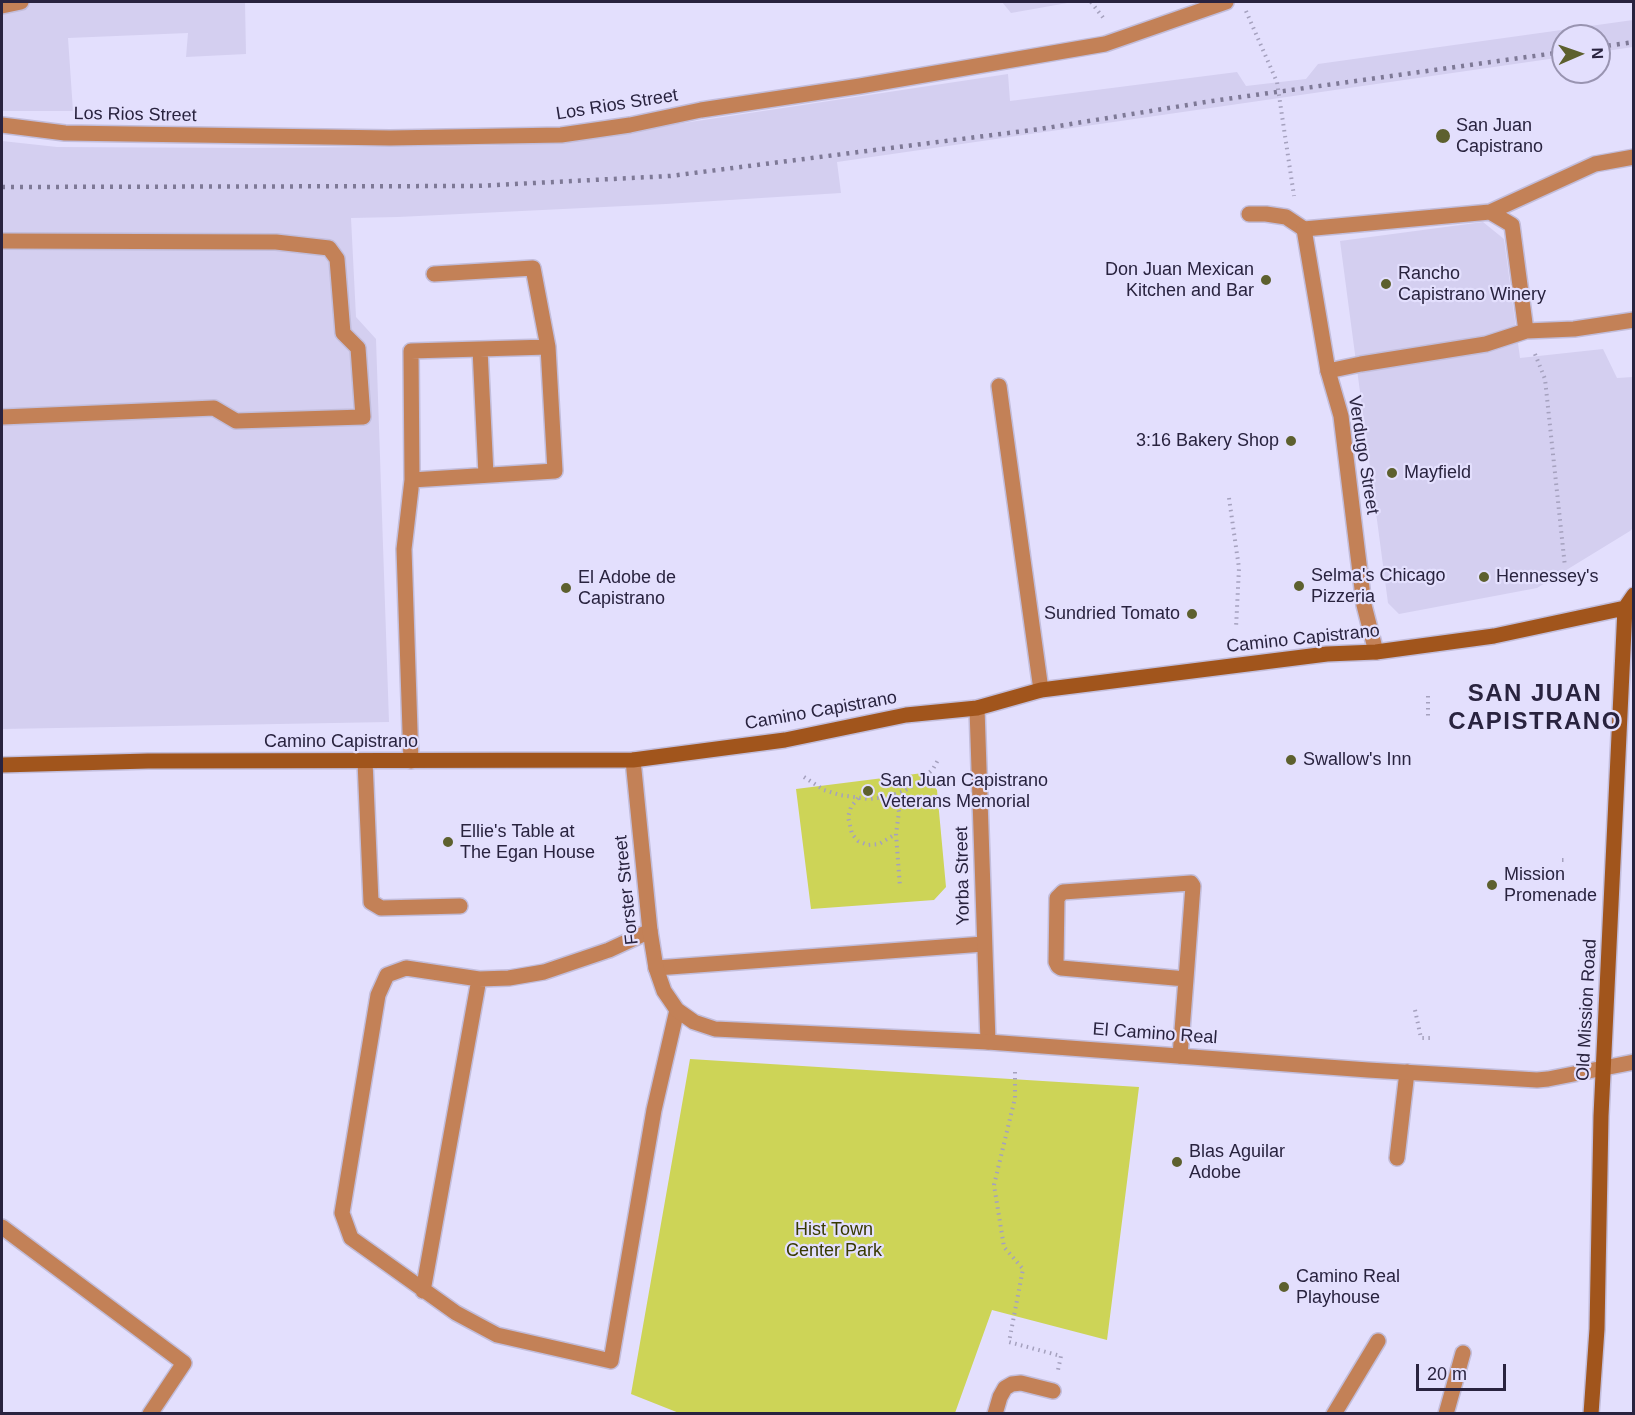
<!DOCTYPE html>
<style>
body{margin:0}
#map{position:relative;width:1635px;height:1415px;overflow:hidden;background:#e3dffd;font-family:Arial,sans-serif}
canvas{display:block}
.frame{position:absolute;inset:0;border:3px solid #29233f;pointer-events:none}
.north{position:absolute;left:1551px;top:24px;width:60px;height:60px;box-sizing:border-box;background:#e3dffd;border:2px solid #9994b1;border-radius:50%;rotate:88deg;font-size:16px;font-weight:700;line-height:24px;text-align:center;color:#29233f}
.north::after{content:'';display:block;margin:auto;width:21px;height:27px;background:#5d602e;clip-path:polygon(50% 0,100% 100%,50% 72%,0 100%)}
.scale{position:absolute;left:1416px;top:1364px;width:90px;height:27px;box-sizing:border-box;border:3px solid #29233f;border-top:0;padding-left:8px;font-size:18px;line-height:21px;white-space:nowrap;color:#29233f;-webkit-text-stroke:4px #e3dffd;paint-order:stroke}
</style>
<div id="map">
<canvas width="1635" height="1415"></canvas>
<div class="frame"></div>
<div class="north">N</div>
<div class="scale">20 m</div>
</div>
<script>
const context = document.querySelector('canvas').getContext('2d');
context.lineJoin = 'round';
function fill(path, color) {
  context.fillStyle = color;
  context.fill(path, 'evenodd');
}
function shape(rows) {
  const path = new Path2D();
  for (const r of rows) {
    path.moveTo(r[0], r[1]);
    for (let i = 2; i < r.length; i += 2) path.lineTo(r[i], r[i + 1]);
  }
  return path;
}
function stroke(path, color, width, dash) {
  context.strokeStyle = color;
  context.lineWidth = width;
  context.lineCap = dash ? 'butt' : 'round';
  context.setLineDash(dash || []);
  context.stroke(path);
}
function write(font, color, halo, rows, align = 'center') {
  context.font = font + ' Arial,sans-serif';
  context.lineWidth = 4.5;
  context.setLineDash([]);
  context.textBaseline = 'middle';
  context.strokeStyle = halo;
  context.fillStyle = color;
  for (const [text, x, y, turn = 0] of rows) {
    context.save();
    context.translate(x, y);
    context.rotate((+turn || 0) * Math.PI / 180);
    context.textAlign = isNaN(turn) ? turn : align;
    if (halo) context.strokeText(text, 0, 0);
    context.fillText(text, 0, 0);
    context.restore();
  }
}
const built = shape([
 [2,2,245,2,246,54,186,57,188,33,68,38,73,111,2,111],
 [1002,2,1073,2,1011,13],
 [1633,20,1633,47,1599,52,1599,36,1563,36,1563,57,837,162,841,193,666,204,398,217,351,218,356,317,376,339,389,722,2,729,2,141,57,147,253,148,478,146,551,143,1008,74,1010,101,1237,72,1246,86,1306,79,1318,64],
 [1483,222,1504,239,1520,358,1603,349,1617,378,1633,377,1634,527,1630,531,1537,588,1399,614,1388,603,1340,241]
]);
const green = shape([
 [923,773,937,790,946,887,934,900,811,909,796,789],
 [690,1059,1139,1087,1107,1340,992,1310,955,1413,679,1413,631,1394]
]);
const path = shape([
 [1091,2,1105,20],
 [1246,11,1277,82,1294,196],
 [1535,354,1545,379,1565,567],
 [1229,498,1239,568,1236,628],
 [1428,696,1428,716],
 [804,777,824,790,840,795,868,799,887,797,904,791,918,783,933,769,938,760],
 [889,796,897,803,899,812,896,834,900,887],
 [858,798,851,807,848,817,852,834,858,841,868,845,879,844,896,834],
 [1562,860,1568,860],
 [1415,1010,1421,1038,1431,1038],
 [1015,1072,1015,1098,994,1185,1004,1247,1023,1269,1009,1342,1061,1356,1058,1370]
]);
const service = shape([
 [2,6,21,2],
 [1490,212,1512,225,1526,331],
 [1249,214,1266,214,1286,217,1304,229,1490,212,1595,164,1634,157],
 [2,241,276,242,329,248,337,259,343,333,358,348,363,417,236,421,214,408,2,417],
 [480,349,486,475],
 [1328,371,1361,364,1486,344,1526,331,1574,329,1634,320],
 [999,386,1041,690],
 [412,480,555,471,548,347,533,268,434,274],
 [365,761,371,902,381,908,460,906],
 [411,761,404,549,412,480,411,351,548,347],
 [650,931,609,950,544,972,509,978,479,979,406,968,387,975,378,995,342,1213,351,1238,456,1313,497,1335,611,1361,654,1110,677,1010],
 [656,968,984,944],
 [1180,1056,1186,979,1193,886,1191,883,1063,892,1057,898,1056,962,1058,966,1061,968,1186,979],
 [1397,1158,1407,1072],
 [2,1227,184,1363,150,1414],
 [423,1291,479,979],
 [995,1414,1000,1397,1005,1388,1012,1384,1021,1383,1053,1391],
 [1334,1414,1378,1341],
 [1446,1414,1463,1353]
]);
const minor = shape([
 [2,125,65,133,390,138,561,135,630,125,701,110,860,86,1105,44,1226,2],
 [1304,229,1328,371,1341,416,1364,605,1376,652],
 [977,708,988,1042]
]);
const tertiary = shape([
 [633,760,650,931,656,968,664,991,677,1010,694,1022,715,1029,988,1042,1368,1070,1537,1080,1548,1079,1634,1062]
]);
const secondary = shape([
 [2,765,148,761,633,760,785,740,906,715,977,708,1041,690,1327,654,1376,652,1494,636,1625,608,1634,595],
 [1591,1414,1597,1329,1601,1116,1625,608]
]);
const rail = shape([
 [1599,47,1634,42],
 [2,187,476,186,670,176,1040,129,1212,101,1563,52]
]);
const markers = [
 [1443,136,8,"#5d602e"],
 [1266,280,6,"#5d602e"],
 [1386,284,6,"#5d602e"],
 [1291,441,6,"#5d602e"],
 [1392,473,6,"#5d602e"],
 [1484,577,6,"#5d602e"],
 [1299,586,6,"#5d602e"],
 [566,588,6,"#5d602e"],
 [1192,614,6,"#5d602e"],
 [1291,760,6,"#5d602e"],
 [868,791,6,"#5d602e"],
 [448,842,6,"#5d602e"],
 [1492,885,6,"#5d602e"],
 [1177,1162,6,"#5d602e"],
 [1284,1287,6,"#5d602e"]
];
const streetNames = [
 ["Los Rios Street",617,105,-9],
 ["Los Rios Street",135,115,1],
 ["Verdugo Street",1363,455,81],
 ["Camino Capistrano",1303,639,-6],
 ["Camino Capistrano",821,711,-10],
 ["Camino Capistrano",341,742],
 ["Yorba Street",963,876,-91],
 ["Forster Street",627,890,-96],
 ["Old Mission Road",1587,1010,-87],
 ["El Camino Real",1155,1034,4]
];
const poiNames = [
 ["San Juan",1456,126],
 ["Capistrano",1456,147],
 ["Don Juan Mexican",1254,270,"right"],
 ["Kitchen and Bar",1254,291,"right"],
 ["Rancho",1398,274],
 ["Capistrano Winery",1398,295],
 ["3:16 Bakery Shop",1279,441,"right"],
 ["Mayfield",1404,473],
 ["Selma's Chicago",1311,576],
 ["Pizzeria",1311,597],
 ["Hennessey's",1496,577],
 ["El Adobe de",578,578],
 ["Capistrano",578,599],
 ["Sundried Tomato",1180,614,"right"],
 ["Swallow's Inn",1303,760],
 ["San Juan Capistrano",880,781],
 ["Veterans Memorial",880,802],
 ["Ellie's Table at",460,832],
 ["The Egan House",460,853],
 ["Mission",1504,875],
 ["Promenade",1504,896],
 ["Blas Aguilar",1189,1152],
 ["Adobe",1189,1173],
 ["Camino Real",1296,1277],
 ["Playhouse",1296,1298]
];
const parkNames = [
 ["Hist Town",834,1230],
 ["Center Park",834,1251]
];
const districtNames = [
 ["SAN JUAN",1535,694],
 ["CAPISTRANO",1535,722]
];
fill(built, '#d4cff0');
fill(green, '#cdd457');
stroke(service, '#c2bddb', 18);
stroke(minor, '#c2bddb', 18);
stroke(tertiary, '#c2bddb', 18);
stroke(secondary, '#c2bddb', 18);
stroke(path, '#a5a1be', 4, [1.5, 4.5]);
stroke(service, '#c38157', 15);
stroke(minor, '#c38157', 15);
stroke(tertiary, '#c38157', 15);
stroke(secondary, '#a1551c', 15);
stroke(rail, '#7e7996', 4.5, [3, 6]);
for (const [x, y, r, color] of markers) {
  const dot = new Path2D();
  dot.arc(x, y, r, 0, 2 * Math.PI);
  context.fillStyle = color;
  context.fill(dot);
  stroke(dot, '#e3dffd', 2);
}
write('18px', '#29233f', '#e3dffd', streetNames);
write('18px', '#29233f', '#e3dffd', poiNames, 'left');
write('18px', '#383a00', '#e3dffd', parkNames);
context.letterSpacing = '1.5px';
write('bold 24px', '#29233f', '#e3dffd', districtNames);
context.letterSpacing = '0px';
</script>
